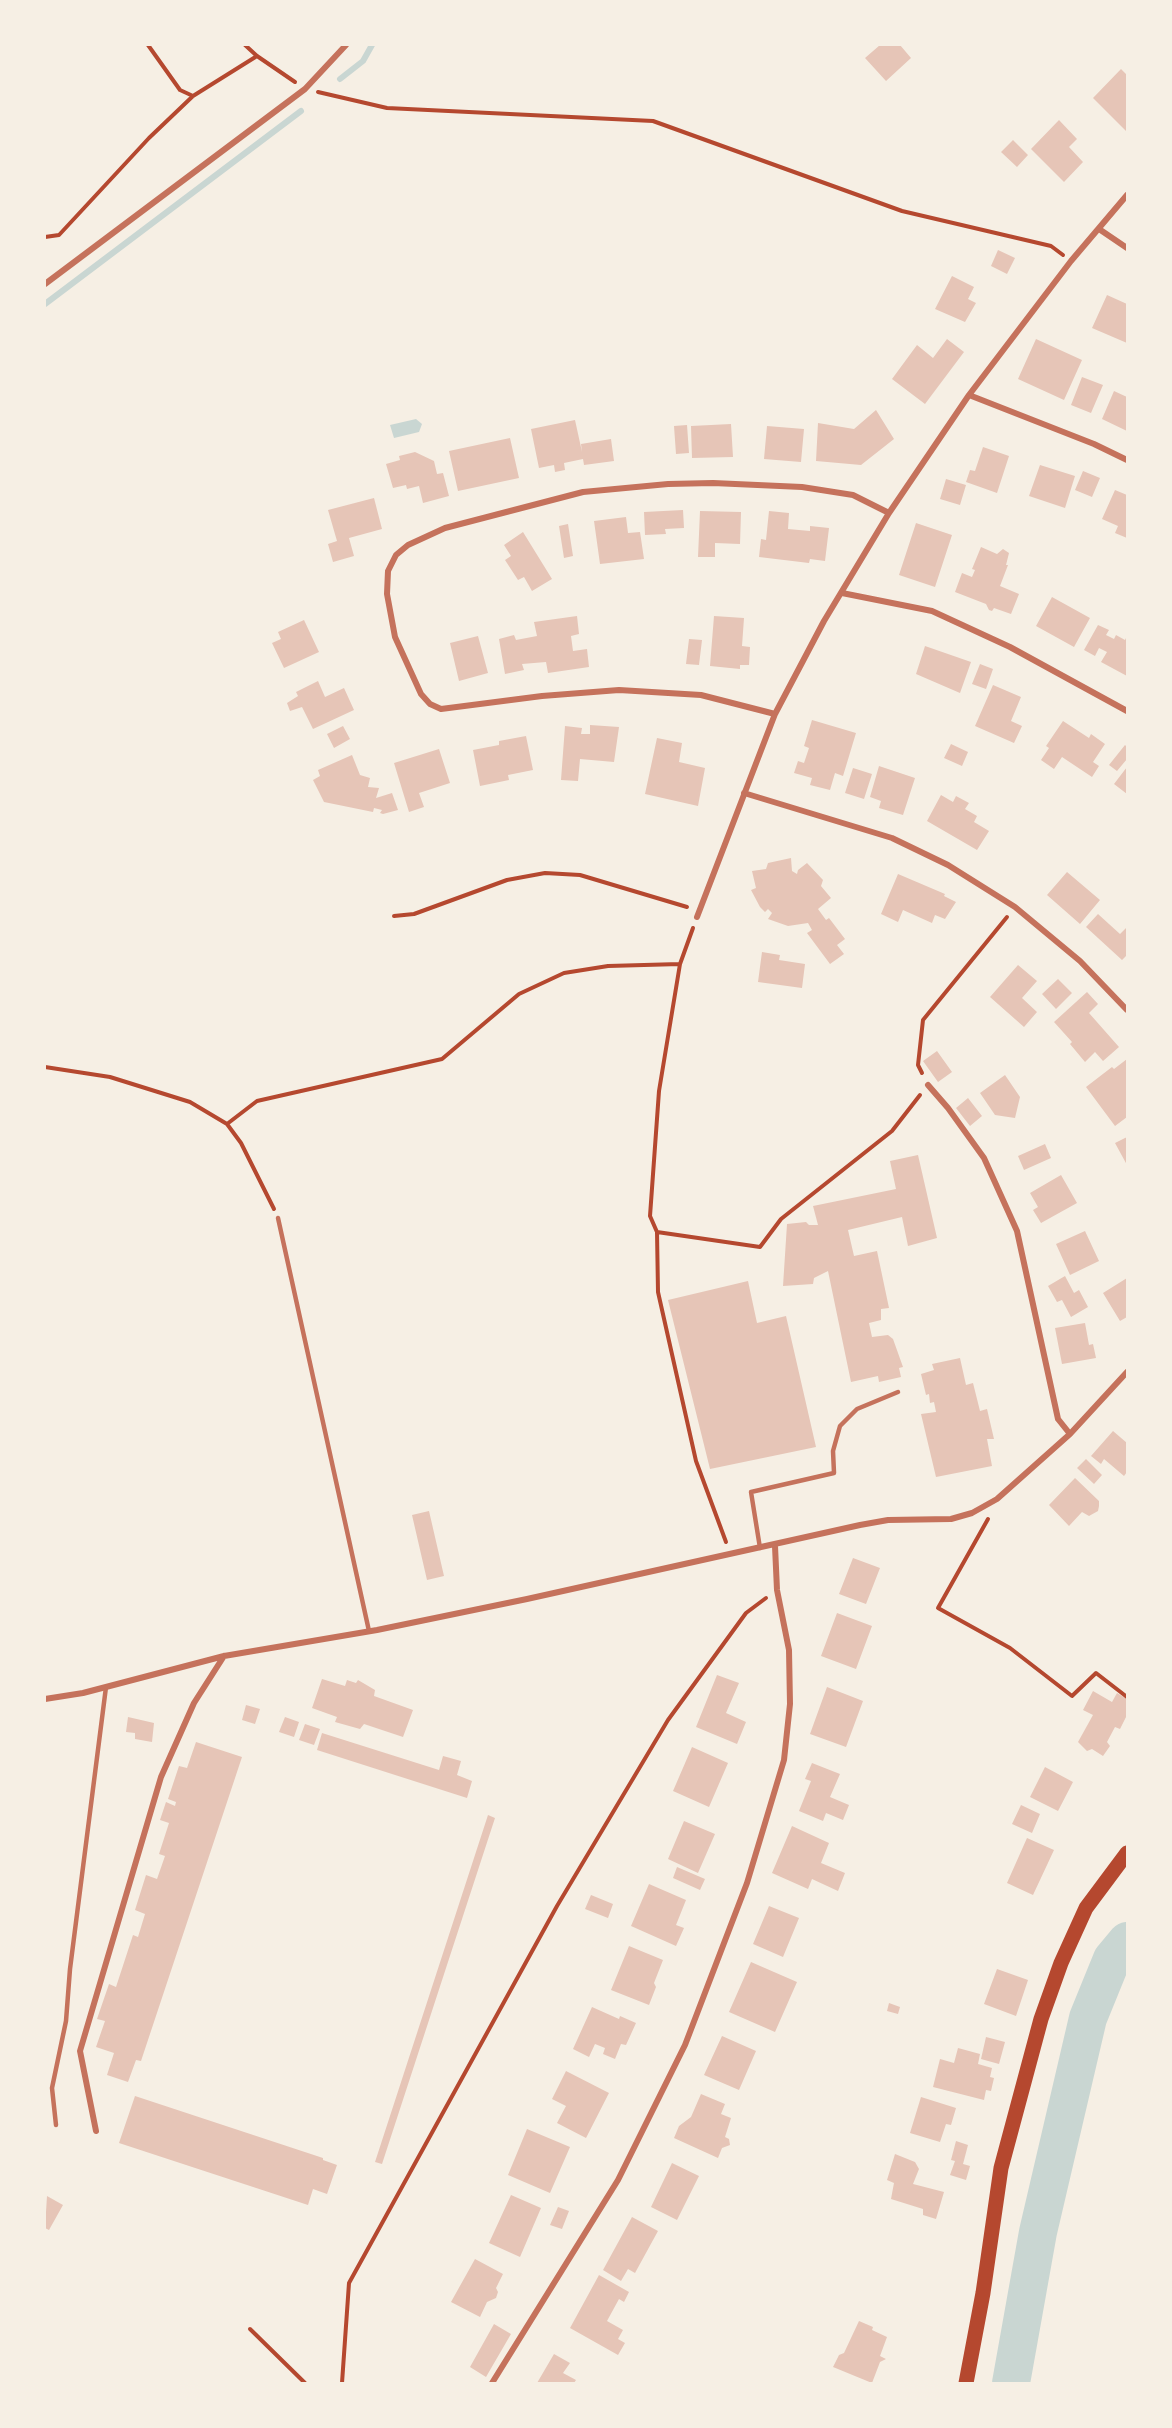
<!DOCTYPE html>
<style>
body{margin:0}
#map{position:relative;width:1172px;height:2428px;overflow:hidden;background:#f6efe4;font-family:Commissioner,sans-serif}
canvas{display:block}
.frame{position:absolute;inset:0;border:46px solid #f6efe4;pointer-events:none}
</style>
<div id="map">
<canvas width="1172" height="2428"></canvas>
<div class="frame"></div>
</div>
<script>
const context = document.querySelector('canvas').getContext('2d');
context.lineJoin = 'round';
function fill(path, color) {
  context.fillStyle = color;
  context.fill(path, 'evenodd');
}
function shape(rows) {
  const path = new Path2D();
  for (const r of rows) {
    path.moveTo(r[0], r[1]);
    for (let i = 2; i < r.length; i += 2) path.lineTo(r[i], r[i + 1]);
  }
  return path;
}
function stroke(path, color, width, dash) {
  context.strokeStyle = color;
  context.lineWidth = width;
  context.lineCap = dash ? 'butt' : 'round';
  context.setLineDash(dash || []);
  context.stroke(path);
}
const water = shape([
 [416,419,422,424,419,432,394,438,390,425]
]);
const stream = shape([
 [340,79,363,61,372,45],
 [45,304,301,111]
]);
const river = shape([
 [1011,2383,1038,2232,1088,2018,1112,1959,1127,1941]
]);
const building = shape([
 [880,45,900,45,911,58,886,81,865,58],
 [1121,69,1127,75,1127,132,1093,98],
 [1059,120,1077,139,1069,147,1083,162,1064,182,1031,149],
 [1013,140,1028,155,1017,167,1001,152],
 [998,250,1015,258,1007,274,991,266],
 [952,276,974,287,968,299,976,303,965,322,935,309],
 [1107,295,1127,304,1127,343,1092,328],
 [947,339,964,352,925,404,892,379,917,345,933,358],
 [1036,339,1082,360,1064,400,1018,379],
 [1082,377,1103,385,1091,413,1071,405],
 [1114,391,1127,397,1127,431,1102,419],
 [876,410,894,439,861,465,816,461,818,423,854,429],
 [575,420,582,452,581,444,611,439,614,461,584,465,583,459,564,463,565,470,555,472,554,465,539,468,531,429],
 [731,424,733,457,692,458,691,426],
 [687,425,689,453,676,454,674,426],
 [767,426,804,429,801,462,764,459],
 [510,438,519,478,458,491,449,451],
 [983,447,1009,456,997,493,966,482,970,470,975,471],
 [415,452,434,461,437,474,443,473,449,496,423,503,419,486,407,489,406,485,393,488,386,464,400,460,399,456],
 [1040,465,1075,476,1065,508,1029,496],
 [1083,471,1100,478,1092,497,1075,490],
 [946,479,966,485,960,505,940,499],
 [1115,490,1127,495,1127,538,1115,533,1118,526,1102,519],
 [374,498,382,529,349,538,354,556,333,562,328,544,337,541,328,510],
 [683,510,684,528,665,529,666,534,645,535,644,512],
 [700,511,741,512,740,544,715,543,715,557,698,557],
 [769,511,789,513,788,529,810,531,810,526,829,528,825,561,810,559,809,563,759,557,761,539,766,540],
 [626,517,628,533,640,532,644,559,600,564,594,521],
 [916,523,952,535,935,587,899,575],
 [568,524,573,556,564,558,559,526],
 [523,532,552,579,532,591,524,577,518,580,505,560,511,556,504,545],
 [981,547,997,554,1003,549,1009,553,1006,565,1008,565,1000,586,1019,594,1011,614,994,608,992,611,989,610,986,604,955,592,962,573,972,577,975,570,972,569],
 [1052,597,1090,618,1074,647,1036,626],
 [577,616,579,634,571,636,573,651,587,649,589,667,548,673,546,662,522,664,524,670,505,674,499,639,514,635,516,640,537,636,534,622],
 [714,616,744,618,742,646,750,647,749,665,740,665,740,669,710,666],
 [304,620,319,652,284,668,272,643,281,639,278,632],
 [1098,625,1109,630,1106,635,1114,639,1116,635,1125,640,1127,636,1127,676,1101,662,1107,652,1099,648,1095,656,1084,650],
 [478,636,488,673,459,681,450,643],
 [689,639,702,640,699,665,686,664],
 [925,646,971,662,960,693,916,674],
 [980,664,993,669,986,689,972,684],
 [318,681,325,697,344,688,354,710,313,729,302,707,290,711,287,703,298,696,296,692],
 [993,685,1021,697,1011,721,1022,726,1014,743,975,726],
 [812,720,856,733,843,776,835,773,830,790,810,785,812,778,794,773,798,761,804,763,809,748,804,746],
 [1063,721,1089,738,1091,734,1105,744,1093,762,1099,766,1092,777,1062,757,1054,769,1041,760,1049,748,1046,746],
 [590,725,619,727,614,762,580,759,578,781,561,780,565,726,582,728,581,734,590,734],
 [343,726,350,739,334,748,327,734],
 [526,736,533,770,508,775,509,780,480,786,473,750,499,745,499,741],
 [657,738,682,743,679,762,705,768,698,806,645,794],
 [951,744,968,752,962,766,944,758],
 [1125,745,1127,747,1127,759,1117,771,1109,765],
 [439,749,450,783,419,793,424,807,409,812,394,763],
 [352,755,360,775,370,778,368,787,379,788,376,798,392,793,398,810,383,814,380,813,382,810,374,808,373,812,324,802,313,780,320,776,318,770],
 [879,766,915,778,903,815,879,808,881,801,870,797],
 [1127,767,1127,794,1114,784],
 [853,768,872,774,864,799,845,793],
 [941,795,953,802,956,796,969,803,965,809,977,816,974,822,989,831,977,850,927,821],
 [791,858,792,871,797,874,798,870,807,863,823,880,821,886,831,898,818,909,826,920,829,918,845,939,837,945,844,954,830,964,807,933,812,930,808,923,788,926,768,919,772,913,768,909,765,912,760,907,751,890,756,888,752,871,766,869,768,863],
 [1067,872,1100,900,1080,924,1047,895],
 [898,874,945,894,944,896,956,902,945,919,935,915,932,923,903,910,898,922,881,914],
 [1098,914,1120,934,1127,927,1127,955,1122,960,1086,927],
 [762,952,780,955,779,960,805,964,802,988,758,982],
 [1018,965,1037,981,1022,998,1037,1012,1024,1027,990,997],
 [1058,979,1072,993,1056,1009,1042,994],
 [1087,992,1098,1004,1089,1013,1119,1047,1103,1061,1095,1052,1085,1062,1070,1044,1072,1042,1054,1022],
 [937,1051,952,1072,938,1082,923,1061],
 [1127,1059,1127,1117,1115,1126,1086,1087,1112,1067,1114,1069],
 [1005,1075,1020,1097,1015,1118,995,1115,980,1093],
 [968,1098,982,1116,970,1126,956,1108],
 [1127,1137,1127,1165,1115,1143],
 [1045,1144,1051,1158,1024,1170,1018,1156],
 [918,1155,937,1238,908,1246,902,1217,848,1230,854,1256,877,1251,889,1308,881,1309,881,1320,869,1323,872,1337,888,1335,893,1339,903,1367,899,1368,901,1377,879,1382,878,1376,851,1382,828,1271,814,1278,813,1284,783,1286,787,1224,806,1222,809,1225,818,1225,813,1206,896,1189,890,1161],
 [1061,1175,1077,1203,1041,1223,1033,1210,1038,1207,1030,1193],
 [1085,1231,1099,1261,1070,1275,1056,1244],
 [1065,1276,1074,1293,1079,1290,1088,1307,1071,1317,1062,1300,1057,1302,1048,1286],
 [1127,1278,1127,1317,1120,1321,1103,1293],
 [748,1281,757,1323,786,1316,816,1447,710,1469,668,1300],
 [1085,1323,1089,1345,1093,1344,1096,1358,1062,1364,1055,1328],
 [960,1358,966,1385,973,1383,980,1411,987,1409,994,1439,987,1439,992,1466,936,1477,921,1414,936,1412,934,1402,930,1403,929,1394,926,1395,921,1374,934,1370,932,1364],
 [1113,1431,1127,1443,1127,1472,1124,1476,1104,1459,1101,1464,1091,1456],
 [1086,1459,1102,1475,1094,1484,1077,1468],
 [1075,1478,1099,1501,1099,1506,1098,1511,1089,1516,1082,1512,1069,1526,1049,1505],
 [429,1511,444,1576,427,1580,412,1515],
 [853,1558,880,1568,866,1604,839,1594],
 [837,1613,872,1626,856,1669,821,1656],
 [717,1675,739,1683,726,1713,746,1722,737,1744,696,1727],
 [322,1679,345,1686,347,1680,356,1683,358,1680,375,1690,374,1696,413,1710,403,1737,364,1724,360,1729,335,1722,337,1717,312,1708],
 [827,1687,863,1701,846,1747,810,1734],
 [1093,1691,1112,1702,1117,1693,1127,1699,1127,1715,1120,1729,1115,1727,1107,1742,1110,1746,1103,1756,1092,1749,1087,1751,1078,1742,1093,1715,1083,1710],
 [246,1705,260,1709,255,1724,242,1720],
 [128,1717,154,1723,152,1742,135,1739,135,1733,126,1732],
 [285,1717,299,1722,294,1737,279,1732],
 [305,1724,320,1729,314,1745,299,1740],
 [322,1733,439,1770,443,1756,461,1761,457,1775,472,1781,467,1798,317,1750],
 [196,1742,242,1757,141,2061,136,2060,128,2082,107,2075,114,2053,96,2047,105,2021,97,2019,109,1984,116,1987,133,1935,138,1937,145,1914,135,1910,146,1875,157,1879,165,1856,159,1854,169,1823,160,1820,166,1802,175,1806,176,1802,168,1799,179,1766,187,1768],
 [692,1747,728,1763,709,1807,673,1791],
 [812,1763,840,1774,830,1797,849,1805,843,1820,826,1813,823,1821,799,1811,811,1781,805,1779],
 [1045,1767,1073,1782,1058,1811,1030,1797],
 [1021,1805,1040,1814,1032,1833,1012,1824],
 [488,1815,495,1818,382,2164,375,2162],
 [684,1821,715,1834,698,1873,668,1859],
 [792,1826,829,1843,821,1863,845,1873,838,1891,812,1879,808,1889,772,1873],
 [1027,1838,1054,1850,1033,1895,1007,1883],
 [677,1867,705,1879,700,1890,673,1878],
 [649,1884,686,1900,676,1925,684,1928,676,1946,631,1926],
 [591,1895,613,1904,608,1918,585,1909],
 [769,1906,799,1918,783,1957,753,1944],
 [629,1946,663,1960,654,1983,656,1987,649,2005,611,1990],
 [751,1962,797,1982,775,2032,729,2012],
 [997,1969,1028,1980,1016,2016,984,2004],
 [889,2003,900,2007,898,2014,887,2011],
 [592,2007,619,2019,620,2016,636,2023,626,2045,621,2044,615,2059,603,2054,605,2048,595,2044,589,2057,573,2049],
 [722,2036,756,2051,739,2090,704,2075],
 [986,2037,1005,2042,999,2064,981,2059],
 [958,2048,980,2054,978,2064,992,2068,990,2077,994,2078,991,2091,986,2090,984,2100,933,2087,940,2059,954,2063],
 [566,2071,609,2093,586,2138,557,2123,566,2106,552,2099],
 [701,2094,725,2104,721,2114,731,2118,725,2137,729,2139,730,2145,722,2148,718,2158,674,2138,679,2126,691,2117],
 [135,2096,323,2158,323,2160,337,2165,327,2194,313,2189,308,2205,119,2143],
 [921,2097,956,2108,951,2125,946,2124,940,2142,910,2133],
 [527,2129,570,2147,550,2193,508,2175],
 [956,2141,968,2145,963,2164,970,2166,966,2180,950,2175,955,2161,951,2160],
 [895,2154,915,2162,919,2169,913,2184,944,2192,936,2219,923,2215,923,2209,891,2199,894,2183,887,2180],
 [672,2163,699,2176,677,2220,651,2207],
 [511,2195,541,2208,520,2257,489,2243],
 [47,2196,63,2205,49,2230,45,2228],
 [558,2207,569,2211,562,2229,550,2225],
 [632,2217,658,2231,635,2273,628,2269,621,2281,603,2270],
 [475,2259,503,2274,496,2288,498,2292,496,2298,487,2302,480,2317,451,2302],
 [599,2275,629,2292,624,2302,619,2299,607,2321,623,2330,618,2339,625,2343,618,2355,570,2328],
 [859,2321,873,2327,872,2330,887,2337,880,2356,886,2359,880,2362,872,2383,833,2367,839,2355,844,2353],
 [494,2324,511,2334,486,2377,470,2367],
 [554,2354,570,2363,563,2373,576,2380,574,2383,537,2383]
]);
const path = shape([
 [148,45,180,90,193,96],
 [245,45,257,56,295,82],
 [318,92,387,108,653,121,902,211,1051,246,1063,255],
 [45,237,59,235,149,138,193,96,257,56],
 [394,916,414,914,507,880,545,873,580,875,687,907],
 [693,928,680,964,659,1091,650,1216,657,1232,658,1292,696,1461,726,1542],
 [45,1067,110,1077,190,1102,227,1124,241,1143,274,1209],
 [922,1073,918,1065,923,1020,1007,917],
 [227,1124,257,1101,442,1059,519,994,564,973,608,966,680,964],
 [657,1232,760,1247,781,1219,892,1131,920,1095],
 [988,1519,938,1608,1010,1648,1072,1696,1096,1673,1127,1697],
 [250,2329,305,2383],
 [342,2383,349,2283,557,1906,668,1720,746,1613,766,1598]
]);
const service = shape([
 [278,1218,369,1631],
 [760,1548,751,1492,834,1473,833,1451,840,1426,857,1409,898,1392],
 [56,2125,52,2088,66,2021,70,1969,106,1687]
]);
const minor = shape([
 [1099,229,1127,248],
 [45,284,305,89,346,45],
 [969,395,1094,444,1127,460],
 [842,593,932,611,1010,647,1127,711],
 [775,714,701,695,619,690,542,696,441,709,430,704,421,694,395,637,387,594,388,571,396,555,408,545,445,528,583,492,668,484,713,483,802,487,853,495,889,513],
 [744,793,892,838,948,865,1015,907,1080,961,1127,1010],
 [697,917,775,714,824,621,889,513,969,395,1071,261,1127,195],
 [928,1085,948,1108,984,1158,1017,1231,1058,1419,1070,1434],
 [45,1699,83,1693,224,1656,377,1630,527,1599,860,1525,888,1520,951,1519,972,1513,997,1499,1070,1434,1127,1372],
 [96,2131,80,2051,161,1777,194,1703,224,1656],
 [492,2383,618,2180,685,2045,747,1883,784,1760,790,1704,789,1650,777,1590,775,1546]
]);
const primary = shape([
 [966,2383,983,2293,1001,2168,1041,2019,1061,1963,1086,1908,1127,1853]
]);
fill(water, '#c9d6d2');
stroke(stream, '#c9d6d2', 6);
stroke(river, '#c9d6d2', 38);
fill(building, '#e6c5b7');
stroke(path, '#b5482f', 4);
stroke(service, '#c5725c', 4.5);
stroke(minor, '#c5725c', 6);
stroke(primary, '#b5482f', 15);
</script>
